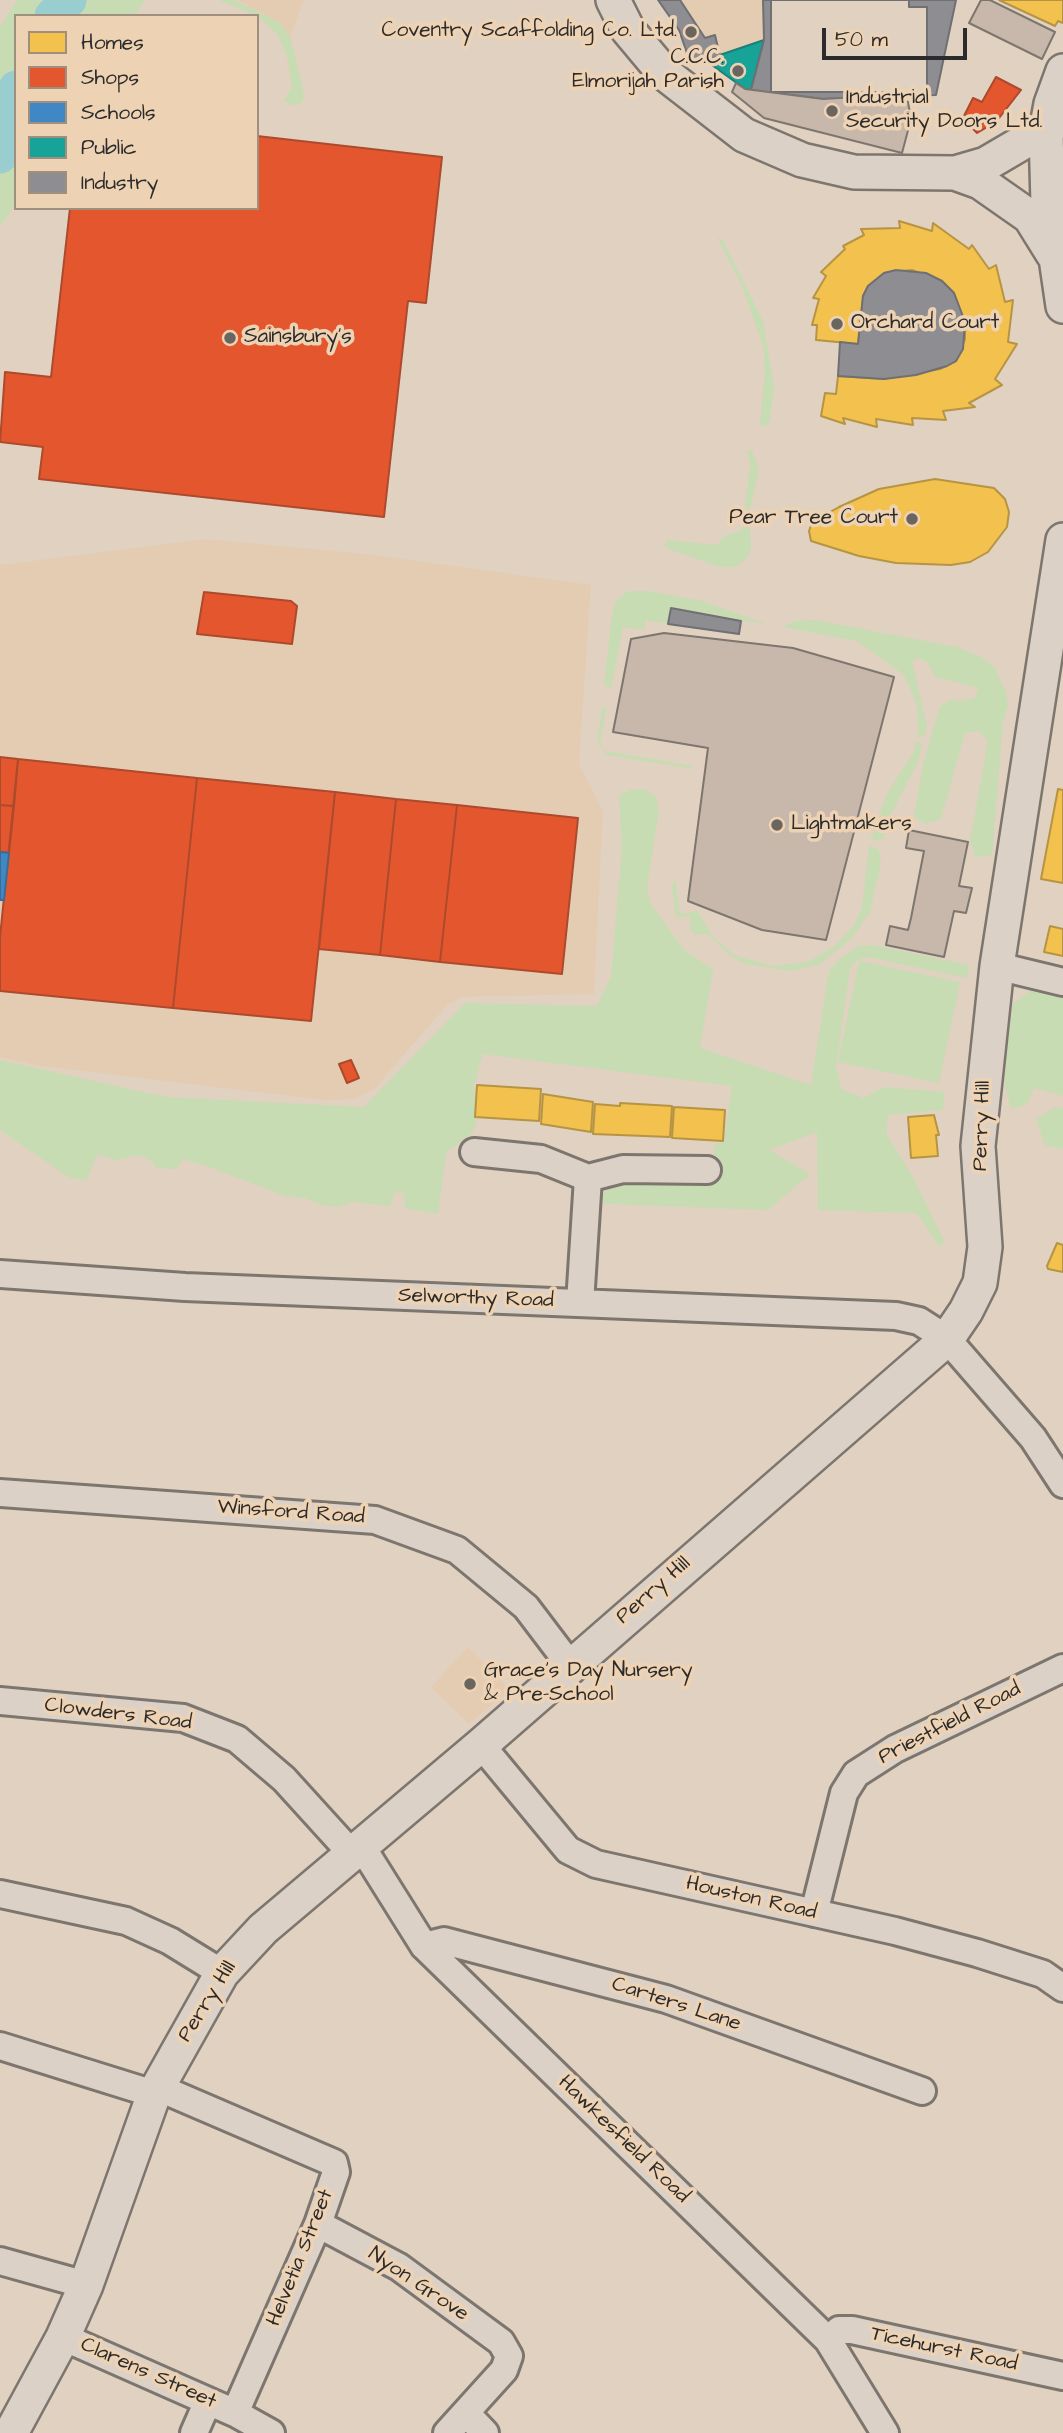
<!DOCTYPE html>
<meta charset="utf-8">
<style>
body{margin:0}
#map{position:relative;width:1063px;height:2433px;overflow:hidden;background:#e1d1c1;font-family:"Architects Daughter",sans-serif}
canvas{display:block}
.legend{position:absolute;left:14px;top:14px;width:245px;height:196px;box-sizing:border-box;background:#eed2b4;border:2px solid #a08f7d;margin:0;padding:9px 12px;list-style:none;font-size:21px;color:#2b2b2b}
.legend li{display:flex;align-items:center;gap:14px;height:35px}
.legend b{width:35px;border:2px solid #a08f7d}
.scale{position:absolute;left:822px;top:28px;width:145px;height:32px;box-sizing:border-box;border:4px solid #2b2b2b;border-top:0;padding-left:9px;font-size:21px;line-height:24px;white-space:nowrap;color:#2b2b2b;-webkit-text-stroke:5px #eed2b4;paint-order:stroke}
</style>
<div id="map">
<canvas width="1063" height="2433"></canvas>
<ul class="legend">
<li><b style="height:19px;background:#f2c14e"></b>Homes</li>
<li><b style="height:19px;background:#e4572e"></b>Shops</li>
<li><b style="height:19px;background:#3f88c5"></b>Schools</li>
<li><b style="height:19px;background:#17a398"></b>Public</li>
<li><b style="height:19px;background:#8d8d92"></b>Industry</li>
</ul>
<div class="scale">50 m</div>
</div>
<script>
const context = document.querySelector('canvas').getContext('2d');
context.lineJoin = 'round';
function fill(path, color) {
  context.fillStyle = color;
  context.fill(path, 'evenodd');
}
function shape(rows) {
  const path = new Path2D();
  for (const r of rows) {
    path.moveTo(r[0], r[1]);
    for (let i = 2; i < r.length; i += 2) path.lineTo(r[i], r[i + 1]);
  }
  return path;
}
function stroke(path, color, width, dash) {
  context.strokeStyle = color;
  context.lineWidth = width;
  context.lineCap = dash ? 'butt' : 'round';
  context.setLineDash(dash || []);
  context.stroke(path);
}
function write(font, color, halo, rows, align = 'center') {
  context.font = font + ' "Architects Daughter",sans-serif';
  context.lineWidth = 7;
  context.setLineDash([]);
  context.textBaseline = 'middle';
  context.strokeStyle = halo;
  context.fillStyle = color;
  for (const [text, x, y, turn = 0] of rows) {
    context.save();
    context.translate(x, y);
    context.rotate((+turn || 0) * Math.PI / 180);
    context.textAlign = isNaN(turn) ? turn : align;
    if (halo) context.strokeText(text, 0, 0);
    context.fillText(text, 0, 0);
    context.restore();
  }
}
const built = shape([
 [237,0,304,0,290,37,279,22],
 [680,0,763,0,764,40,720,56,715,35,705,38],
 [206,539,367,554,591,585,579,764,603,812,594,994,462,997,447,1005,374,1089,353,1099,323,1100,41,1066,0,1057,0,565],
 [468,1647,510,1689,469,1724,431,1687]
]);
const green = shape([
 [17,0,145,0,135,16,16,16,16,203,0,227,0,27],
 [218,0,234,0,279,22,290,37,302,84,304,98,299,105,291,105,284,100,292,87,287,56,277,34,257,16],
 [717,238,722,239,763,321,774,386,770,420,766,426,760,424,765,370,763,345,741,284],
 [747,450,752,451,759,469,749,514,751,550,745,560,735,567,719,567,669,549,664,545,668,540,717,545,723,537,742,530,750,465],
 [628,591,650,591,702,601,769,625,671,608,668,624,646,620,644,630,623,627,611,688,607,687,604,684,612,615,615,602],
 [815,620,957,647,983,658,995,668,1006,692,1008,705,1003,722,992,855,976,857,970,841,988,741,979,731,965,733,941,819,925,824,914,817,923,765,940,706,952,699,960,701,975,698,978,688,935,677,928,663,918,658,912,661,927,726,924,736,918,737,917,705,904,675,857,641,783,627,794,621],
 [607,706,600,743,606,751,692,766,693,769,607,755,597,741,602,708],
 [917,740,922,746,918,762,885,826,885,838,876,841,871,838,887,794,913,753],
 [635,789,646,790,656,797,659,810,647,888,650,903,684,950,713,969,700,1048,811,1085,829,970,840,959,858,946,872,945,969,965,967,978,867,957,857,960,850,968,836,1068,841,1089,863,1098,884,1087,945,1092,943,1110,888,1115,886,1134,913,1177,945,1243,939,1246,917,1213,818,1210,817,1132,769,1150,810,1174,768,1210,606,1204,601,1199,601,1194,635,1176,711,1178,715,1144,724,1142,732,1086,483,1054,474,1085,476,1124,472,1133,446,1153,438,1214,405,1208,404,1193,395,1192,390,1206,353,1202,337,1207,322,1205,305,1198,285,1196,207,1166,182,1159,177,1169,157,1168,152,1161,139,1155,117,1160,97,1154,87,1180,70,1178,0,1130,0,1060,166,1097,364,1107,465,1003,597,1006,611,976,622,848,619,800,620,794],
 [869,845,879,850,881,864,870,912,852,938,820,964,790,971,745,964,731,956,707,934,696,935,690,930,690,916,676,918,672,886,675,879,680,914,698,911,712,936,736,956,773,966,808,962,835,946,855,924,862,907],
 [859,961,960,982,939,1083,838,1062],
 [1036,986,1063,991,1063,1096,1034,1088,1027,1104,1011,1110,1003,1076,1013,1004],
 [1055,1107,1063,1108,1063,1149,1045,1145,1036,1119]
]);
const homes = shape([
 [999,0,1063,0,1063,23,1058,21,1055,26,999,0],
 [899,221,932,231,933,223,969,249,972,245,989,269,996,265,1005,302,1013,300,1008,342,1017,344,995,379,1002,385,969,403,975,407,943,411,946,420,912,418,913,425,876,419,877,427,843,418,845,424,821,416,825,393,836,394,838,376,884,379,940,369,956,361,965,339,965,322,954,293,942,281,912,270,884,273,868,286,863,296,858,344,816,340,817,325,812,325,819,299,813,298,826,276,821,272,845,249,843,246,864,235,861,229,900,228,899,221],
 [935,479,994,488,1005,499,1009,512,1007,527,988,552,970,562,951,565,896,563,859,556,811,541,809,531,812,522,839,507,879,489,935,479],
 [1058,789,1063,790,1063,883,1041,879,1058,789],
 [1050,926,1063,929,1063,956,1044,952,1050,926],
 [477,1085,541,1089,539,1121,475,1117,477,1085],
 [543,1094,593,1102,591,1132,541,1124,543,1094],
 [620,1103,672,1106,670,1137,593,1134,595,1104,620,1106,620,1103],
 [674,1107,725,1110,723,1141,672,1138,674,1107],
 [934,1115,939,1135,936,1135,938,1156,911,1158,908,1117,934,1115],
 [1057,1243,1063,1245,1063,1272,1048,1269,1047,1266,1057,1243]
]);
const shops = shape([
 [996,77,1021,90,996,122,977,133,963,118,973,98,982,102,996,77],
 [257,136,442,157,426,303,408,301,384,517,39,479,43,447,0,442,5,372,51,377,70,208,257,208,257,136],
 [204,592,291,601,297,606,292,644,197,634,204,592],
 [0,757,18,759,14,806,0,805,0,757],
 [18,759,197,778,173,1008,0,991,0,937,18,759],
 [197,778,335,792,311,1021,173,1008,197,778],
 [335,792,396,799,380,955,319,949,335,792],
 [396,799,457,805,440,962,380,955,396,799],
 [0,805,14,806,9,853,0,852,0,805],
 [457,805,578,818,562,974,440,962,457,805],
 [351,1060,359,1078,347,1083,339,1064,351,1060]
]);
const schools = shape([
 [0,852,9,853,4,900,0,900,0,852]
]);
const public = shape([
 [764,40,751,90,745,89,705,60,764,40]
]);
const industry = shape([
 [658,0,680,0,705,38,715,35,720,56,691,65,679,30,658,0],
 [763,0,956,0,936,95,823,99,751,90,764,40,763,0],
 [771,0,909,0,909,7,927,7,927,92,771,92,771,0],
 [896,270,926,273,942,281,954,293,965,322,963,349,956,361,947,366,916,375,884,379,838,376,840,342,858,344,863,296,868,286,884,273,896,270],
 [671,608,741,621,739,634,668,624,671,608]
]);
const river = shape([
 [52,16,69,0],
 [0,156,16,88]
]);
const building = shape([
 [981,0,990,0,1055,32,1042,59,969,23,981,0],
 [736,83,745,89,823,99,890,95,908,102,911,119,902,153,764,118,732,92,736,83],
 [664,633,793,648,894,677,826,940,762,930,688,901,708,748,613,732,631,639,664,633],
 [909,830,968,842,959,886,972,888,966,913,954,911,944,957,886,945,890,926,908,930,911,918,924,851,906,848,909,830]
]);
const minor = shape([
 [997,966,1063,982],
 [474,1152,541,1159,588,1178,623,1169,707,1170],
 [0,1274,185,1287,896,1316,919,1321,947,1339,1033,1438,1063,1484],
 [580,1303,588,1178],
 [0,1493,375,1520,457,1550,526,1607,570,1665],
 [0,1701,183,1718,237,1739,284,1779,353,1855],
 [481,1745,568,1850,596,1864,895,1931,977,1953,1043,1974,1063,1988],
 [362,1847,424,1946,828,2340,885,2433],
 [0,1894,126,1921,170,1941,222,1973],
 [814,1913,844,1793,856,1774,895,1749,1063,1668],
 [424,1946,444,1941,666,1999,922,2091],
 [0,2046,154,2094],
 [157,2087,334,2163,336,2172,318,2224,235,2413],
 [318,2224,399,2267,501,2342,509,2356,504,2370,447,2433],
 [0,2261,86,2285],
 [63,2337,235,2413,271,2433],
 [828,2340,839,2330,852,2330,1063,2376],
 [466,2413,485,2433],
 [194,2433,208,2401]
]);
const major = shape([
 [613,0,628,30,664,73,744,135,802,160,854,172,955,173,980,182,1030,217,1053,254],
 [1063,71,1051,104,1046,131,1048,203,1063,306],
 [955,173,986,164,1061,120],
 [11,2433,63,2337,86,2285,154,2094,222,1973,263,1929,481,1745,947,1339,966,1311,980,1283,985,1247,978,1146,997,966,1063,540]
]);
const markers = [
 [691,32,7,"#6b6560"],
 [738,71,7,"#6b6560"],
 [832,111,7,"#6b6560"],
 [837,324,7,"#6b6560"],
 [230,338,7,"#6b6560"],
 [912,519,7,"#6b6560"],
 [777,825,7,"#6b6560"],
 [470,1684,7,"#6b6560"]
];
const poiNames = [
 ["Coventry Scaffolding Co. Ltd.",677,32,"right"],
 ["C.C.C.",724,59,"right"],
 ["Elmorijah Parish",724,83,"right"],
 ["Industrial",846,99],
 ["Security Doors Ltd.",846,123],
 ["Orchard Court",851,324],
 ["Sainsbury's",244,338],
 ["Pear Tree Court",898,519,"right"],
 ["Lightmakers",791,825],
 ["Grace’s Day Nursery",484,1672],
 ["& Pre-School",484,1696]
];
const streetNames = [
 ["Perry Hill",983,1126,-88],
 ["Selworthy Road",476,1299,2],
 ["Winsford Road",291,1513,4],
 ["Perry Hill",654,1591,-41],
 ["Clowders Road",118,1715,7],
 ["Priestfield Road",950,1724,-27],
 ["Houston Road",751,1899,13],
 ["Perry Hill",208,2002,-58],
 ["Carters Lane",676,2005,18],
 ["Hawkesfield Road",623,2140,44],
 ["Helvetia Street",301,2258,-68],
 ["Nyon Grove",418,2285,34],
 ["Ticehurst Road",944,2350,12],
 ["Clarens Street",148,2374,24]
];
fill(built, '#e4ccb3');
fill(green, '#c7dcb2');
fill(homes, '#f2c14e');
stroke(homes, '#b69444', 2);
fill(shops, '#e4572e');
stroke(shops, '#ac4a2d', 2);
fill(schools, '#3f88c5');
stroke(schools, '#396c97', 2);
fill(public, '#17a398');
stroke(public, '#1d7f77', 2);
fill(industry, '#8d8d92');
stroke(industry, '#707073', 2);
stroke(river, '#9acdcf', 35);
fill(building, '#c7b8ab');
stroke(building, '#7d766e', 2);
stroke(minor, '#7d766e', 32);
stroke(major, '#7d766e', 38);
stroke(minor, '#dcd1c6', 26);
stroke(major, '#dcd1c6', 33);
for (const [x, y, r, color] of markers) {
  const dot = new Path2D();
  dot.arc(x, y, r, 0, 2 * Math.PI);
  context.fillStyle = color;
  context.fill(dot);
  stroke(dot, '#eed2b4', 2.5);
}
write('21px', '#2b2b2b', '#eed2b4', poiNames, 'left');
write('21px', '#2b2b2b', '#eed2b4', streetNames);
</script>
